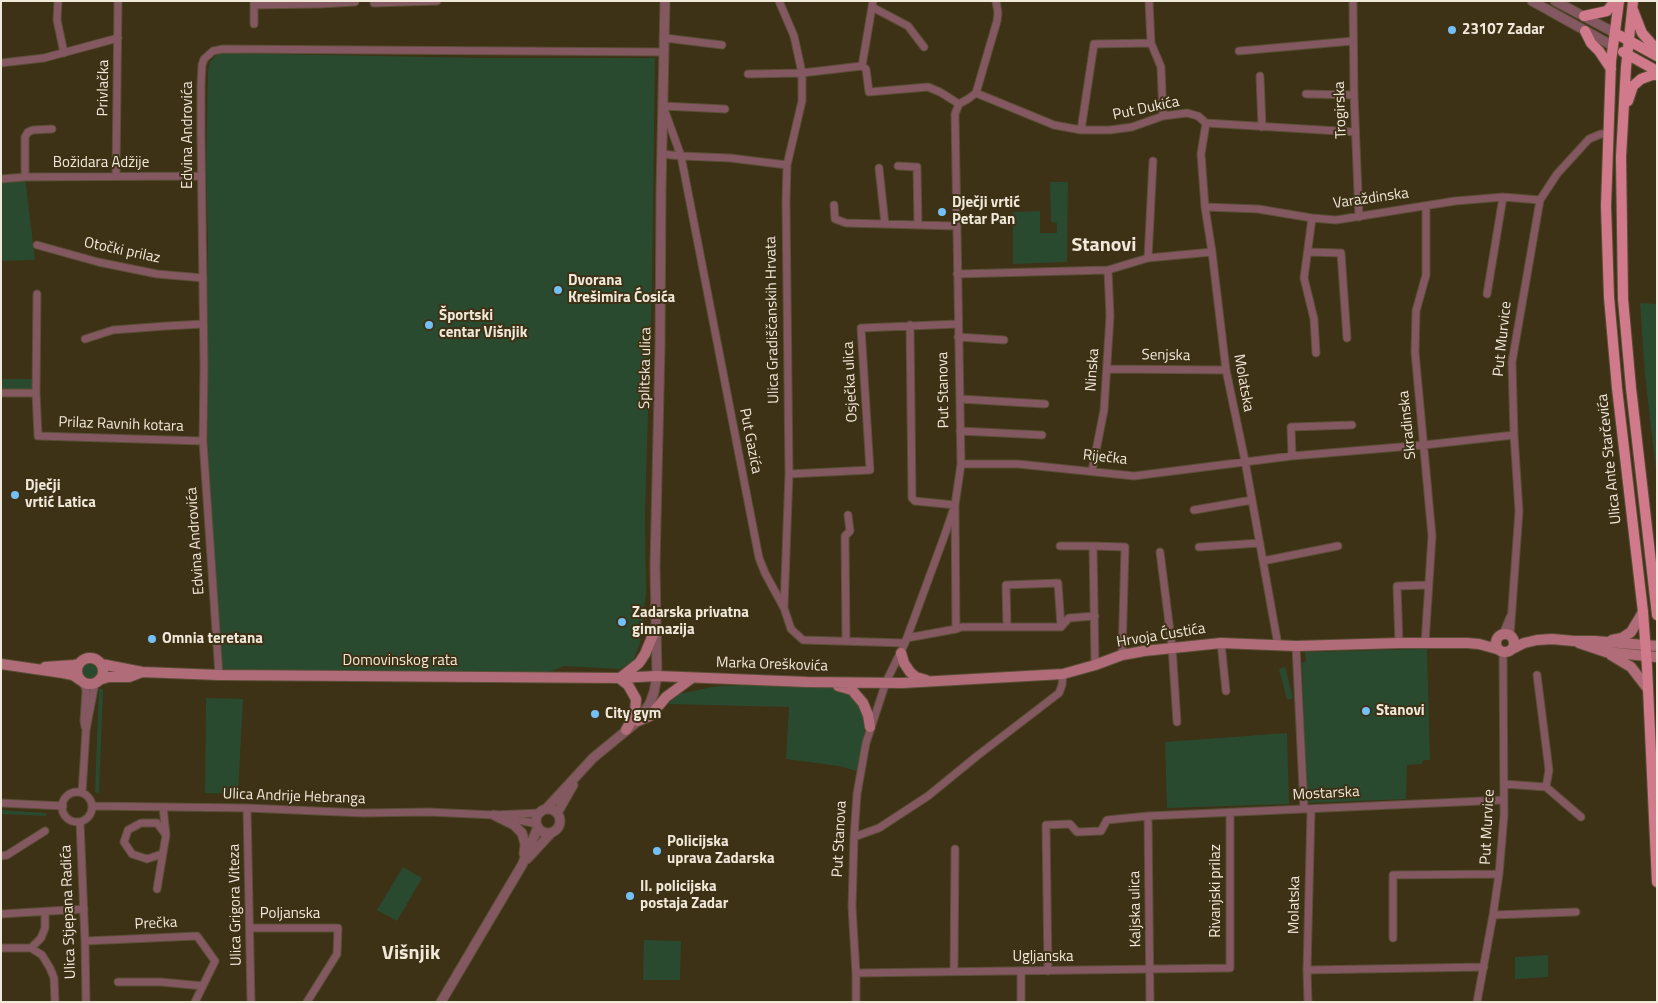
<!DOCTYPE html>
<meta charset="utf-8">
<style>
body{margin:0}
#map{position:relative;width:1658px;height:1003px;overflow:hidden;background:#3d3116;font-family:"Titillium Web",sans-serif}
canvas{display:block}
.frame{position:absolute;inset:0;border:2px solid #f0e8d9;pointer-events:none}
</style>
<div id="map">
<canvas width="1658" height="1003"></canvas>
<div class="frame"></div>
</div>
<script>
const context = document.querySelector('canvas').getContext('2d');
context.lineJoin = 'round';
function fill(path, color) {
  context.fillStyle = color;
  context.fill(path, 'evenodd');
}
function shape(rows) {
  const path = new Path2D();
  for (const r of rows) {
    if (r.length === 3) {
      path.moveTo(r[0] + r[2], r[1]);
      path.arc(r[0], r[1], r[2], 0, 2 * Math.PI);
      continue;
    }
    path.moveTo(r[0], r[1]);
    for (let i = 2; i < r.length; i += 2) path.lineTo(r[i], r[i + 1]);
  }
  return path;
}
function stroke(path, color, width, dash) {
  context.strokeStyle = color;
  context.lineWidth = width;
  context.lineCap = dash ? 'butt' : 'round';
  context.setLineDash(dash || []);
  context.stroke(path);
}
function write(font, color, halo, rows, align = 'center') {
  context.font = font + ' "Titillium Web",sans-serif';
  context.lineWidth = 4;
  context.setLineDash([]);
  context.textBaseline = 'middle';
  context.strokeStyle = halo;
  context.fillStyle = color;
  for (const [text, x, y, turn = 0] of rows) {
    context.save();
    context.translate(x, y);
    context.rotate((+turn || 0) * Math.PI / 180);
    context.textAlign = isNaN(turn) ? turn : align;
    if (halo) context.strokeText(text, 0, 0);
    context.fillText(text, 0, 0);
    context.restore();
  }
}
const green = shape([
 [221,53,481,58,655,58,652,280,645,514,646,593,640,643,633,661,620,669,564,666,537,677,219,675,213,580,208,445,207,280,208,243,206,171,208,71,210,62,215,56],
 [25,177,35,260,1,261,1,179],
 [1050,182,1068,182,1067,262,1013,264,1013,212,1040,211,1040,233,1057,233,1057,223,1051,222],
 [1640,303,1657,304,1657,479,1645,375],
 [1,379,32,379,32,388,30,390,1,389],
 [1427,649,1430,760,1423,760,1422,764,1407,765,1406,799,1307,803,1302,663,1306,661,1305,652],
 [90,671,7],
 [1285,667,1293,698,1287,700,1279,669],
 [822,682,856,683,860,692,866,743,861,772,839,766,786,759,789,707,667,704,679,694,717,686],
 [99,689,103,689,99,793,95,792],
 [206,698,243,699,238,794,205,793],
 [1287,733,1289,804,1167,808,1165,742],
 [1,810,46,813,46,816,1,814],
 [403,867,422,878,397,921,377,910],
 [644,940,681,941,680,980,643,980],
 [1548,955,1548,977,1515,979,1515,957]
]);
const minor = shape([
 [58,1,57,20,64,53],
 [1149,1,1151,43,1161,67,1163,116],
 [1353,1,1354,95,1359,217],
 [254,2,254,24],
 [374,3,437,1],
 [254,5,320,4,355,2],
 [872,7,908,26,924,47],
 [665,38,722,45],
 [1239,51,1353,41],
 [1,63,44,58,118,38],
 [862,66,866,69,869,92,928,87,940,92,959,104],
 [862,66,873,1],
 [748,74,802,73,794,36,779,1],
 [1260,76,1262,127],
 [976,93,1054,125,1081,130,1110,130,1132,127,1163,116,1187,113,1198,116,1206,123,1355,132],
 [1306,94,1354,95],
 [725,109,663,106,681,156,730,158,787,165,802,101,802,73,862,66],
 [1206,123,1201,154,1205,207,1212,252,1226,370,1245,461,1278,645],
 [1081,130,1094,44,1151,43],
 [662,154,681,156,759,558,765,573,784,608,791,629,803,640,905,643],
 [898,166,917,167,918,225],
 [879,168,885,224],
 [116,176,118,1],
 [25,177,25,137,28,132,33,130,52,129],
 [1,179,25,177,201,176],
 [834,205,835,219,846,223,956,226],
 [1205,207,1258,209,1312,218,1336,220,1455,201,1503,197,1540,200],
 [1312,218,1304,278,1314,319,1316,353],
 [37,245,98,262,157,274,203,278],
 [1308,252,1341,253,1347,338],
 [1148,258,1153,161],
 [957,274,1108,270,1148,258,1212,252],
 [37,294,36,393,38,436,203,441],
 [1487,294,1503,197],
 [910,325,912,498,915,501,955,505,956,629],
 [958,337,1004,340],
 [85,339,113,330,166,326,203,324],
 [1107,369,1226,370],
 [1,393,36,393],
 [960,399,1045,404],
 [960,431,1042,435],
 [1292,456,1291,427,1352,425],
 [961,464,1018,464,1134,476,1292,456,1424,445,1514,435],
 [1092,471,1104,410,1110,316,1108,270],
 [789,474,870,470,861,328,958,324],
 [1194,510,1252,500],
 [1060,546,1093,546],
 [1199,547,1260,543],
 [1160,552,1172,647,1177,722],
 [1263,561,1338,546],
 [784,607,789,474,786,202,787,165],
 [1007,627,1006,585,1058,583,1061,627],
 [1503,634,1510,617],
 [1510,636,1519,511,1514,435,1512,362,1540,200,1557,174,1589,139,1601,134,1609,134],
 [907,638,956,629,962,627,1061,627,1069,618,1095,616],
 [846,641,845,536,850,531,848,515],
 [1221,643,1226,691],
 [1399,643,1397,586,1428,585],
 [1425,643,1432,536,1415,352,1416,311,1426,275,1426,206],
 [1296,646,1304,809],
 [1095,665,1093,546,1125,547,1122,655],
 [219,675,203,441,204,366,201,137,201,84,202,65,204,59,213,51,223,49,664,52],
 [1537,675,1549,770,1546,787],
 [83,682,86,690,84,721,85,727],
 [1504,784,1546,787,1581,817],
 [77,807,15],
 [82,793,86,730,95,683],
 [1,803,63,806],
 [92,806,247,808,363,813,428,812,494,815,539,813],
 [247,808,251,1002],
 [1148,816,1150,1002],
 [505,817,537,824],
 [80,822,85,941,86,1002],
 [854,837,879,828,928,796,977,756,1059,693,1062,685,1063,674],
 [162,854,147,859,132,854,124,842,128,830,141,823,157,823,166,835],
 [1,856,7,855,45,831],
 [157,889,166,835,163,807],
 [1,914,84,909],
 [1493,915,1576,912],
 [250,928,338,928,337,954,307,1002],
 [1393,938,1393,875,1499,874],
 [85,941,197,936,215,961,195,1002],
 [1,948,31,948,42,955,50,968,54,978,55,1002],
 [31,948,41,938,45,928,45,912],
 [1307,970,1484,967],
 [954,971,955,849],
 [1021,971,1021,1002],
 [1048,971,1046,825,1070,824,1077,832,1101,831,1107,820,1148,816,1504,800],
 [856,973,1230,968,1230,813],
 [118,982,161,982,203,986],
 [856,1002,856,973,852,907,854,837,857,794,866,743,886,682,905,643,944,537,955,505,961,464,955,114,959,104,968,99,976,93,997,21,998,13,996,1],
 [1308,1002,1307,970,1311,809],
 [1477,1002,1493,915,1499,874,1504,815,1503,652]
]);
const tertiary = shape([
 [1532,1,1613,46],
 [1555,1,1615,33],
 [546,809,593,758,638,721,650,703,654,692,657,676,655,566,660,347,661,191,665,1],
 [548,821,12],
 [557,813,573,785],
 [494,815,514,825,522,833,525,844,524,854],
 [527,859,552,832],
 [441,1002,522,865,538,827]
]);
const secondary = shape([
 [1505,643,9],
 [1612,640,1622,638,1631,632,1643,612],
 [1579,643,1606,652,1657,657],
 [1512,649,1524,643,1537,640,1552,639,1574,641,1594,641,1657,646],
 [901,653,904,663,910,672,916,677,926,680],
 [1611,655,1631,667,1648,689],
 [90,671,13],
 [1,664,63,673,73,675,80,680],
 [101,664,142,672,219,675,619,678,657,676,807,682,902,683,1063,674,1095,665,1122,655,1144,651,1221,643,1296,646,1399,643,1467,643,1479,644,1497,649],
 [45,667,74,665,79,664],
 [619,678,628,685,636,699,635,714,626,730],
 [620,678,639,663,645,654,655,630],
 [99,680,108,677,129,677,142,672],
 [838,686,852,690,863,703,868,715,870,727],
 [638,721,650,716,666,697,692,678]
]);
const primary = shape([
 [1619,1,1611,61,1606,206,1609,297,1617,388,1643,612,1647,667,1657,882],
 [1633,1,1626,67,1621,157,1623,299,1631,388,1657,615],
 [1633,10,1642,33,1657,50],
 [1584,16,1607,11,1615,1],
 [1585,31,1591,43,1599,51,1611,69],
 [1615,33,1657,56],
 [1623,52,1657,71],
 [1628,101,1633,86,1641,79,1652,75,1657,75]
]);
const markers = [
 [1452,30,5,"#74c0f6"],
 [942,212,5,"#74c0f6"],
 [558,290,5,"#74c0f6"],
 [429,325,5,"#74c0f6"],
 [15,495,5,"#74c0f6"],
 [622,622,5,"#74c0f6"],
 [152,639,5,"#74c0f6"],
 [1366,711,5,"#74c0f6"],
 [595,714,5,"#74c0f6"],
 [657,851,5,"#74c0f6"],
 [630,896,5,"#74c0f6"]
];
const poiNames = [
 ["23107 Zadar",1462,30],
 ["Dječji vrtić",952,203],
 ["Petar Pan",952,220],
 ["Dvorana",568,281],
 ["Krešimira Ćosića",568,298],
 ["Športski",439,316],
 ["centar Višnjik",439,333],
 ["Dječji",25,486],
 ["vrtić Latica",25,503],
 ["Zadarska privatna",632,613],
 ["gimnazija",632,630],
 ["Omnia teretana",162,639],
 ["Stanovi",1376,711],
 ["City gym",605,714],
 ["Policijska",667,842],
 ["uprava Zadarska",667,859],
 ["II. policijska",640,887],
 ["postaja Zadar",640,904]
];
const streetNames = [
 ["Privlačka",104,88,-89],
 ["Put Dukića",1146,109,-12],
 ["Trogirska",1341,110,-92],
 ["Edvina Androvića",188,135,-90],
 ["Božidara Adžije",101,163],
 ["Varaždinska",1371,199,-8],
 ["Otočki prilaz",122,251,12],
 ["Ulica Gradiščanskih Hrvata",773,320,-91],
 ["Put Murvice",1503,339,-84],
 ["Senjska",1166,356,1],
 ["Splitska ulica",646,368,-89],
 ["Ninska",1093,370,-86],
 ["Osječka ulica",851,382,-93],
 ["Molatska",1243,383,80],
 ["Put Stanova",944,390,-91],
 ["Prilaz Ravnih kotara",121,425,2],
 ["Skradinska",1408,425,-96],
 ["Put Gazića",750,441,79],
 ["Riječka",1105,458,6],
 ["Ulica Ante Starčevića",1610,459,-96],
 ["Edvina Androvića",196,541,-94],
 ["Hrvoja Ćustića",1161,636,-9],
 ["Domovinskog rata",400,661],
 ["Marka Oreškovića",772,665,2],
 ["Mostarska",1326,794,-3],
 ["Ulica Andrije Hebranga",294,797,2],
 ["Put Murvice",1488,827,-87],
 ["Put Stanova",840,839,-87],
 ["Rivanjski prilaz",1216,891,-90],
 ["Ulica Grigora Viteza",236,905,-91],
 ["Molatska",1295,905,-89],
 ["Kaljska ulica",1136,909,-91],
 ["Ulica Stjepana Radića",69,912,-92],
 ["Poljanska",290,914],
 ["Prečka",156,924,-3],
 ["Ugljanska",1043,957]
];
const districtNames = [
 ["Stanovi",1104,246],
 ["Višnjik",411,954]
];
fill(green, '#2a4a2f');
stroke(minor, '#5a4e35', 9);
stroke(tertiary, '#5a4e35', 11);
stroke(secondary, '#5a4e35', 12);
stroke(primary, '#5a4e35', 12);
stroke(minor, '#835860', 7);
stroke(tertiary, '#835860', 9);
stroke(secondary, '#b06c79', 10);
stroke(primary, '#d17a8c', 10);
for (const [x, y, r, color] of markers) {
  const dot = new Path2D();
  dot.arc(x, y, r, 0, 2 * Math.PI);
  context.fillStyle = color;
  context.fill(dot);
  stroke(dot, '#3d3116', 2);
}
write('bold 15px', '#f0e8d9', '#3d3116', poiNames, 'left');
write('15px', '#f0e8d9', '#3d3116', streetNames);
write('bold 20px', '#f0e8d9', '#3d3116', districtNames);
</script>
